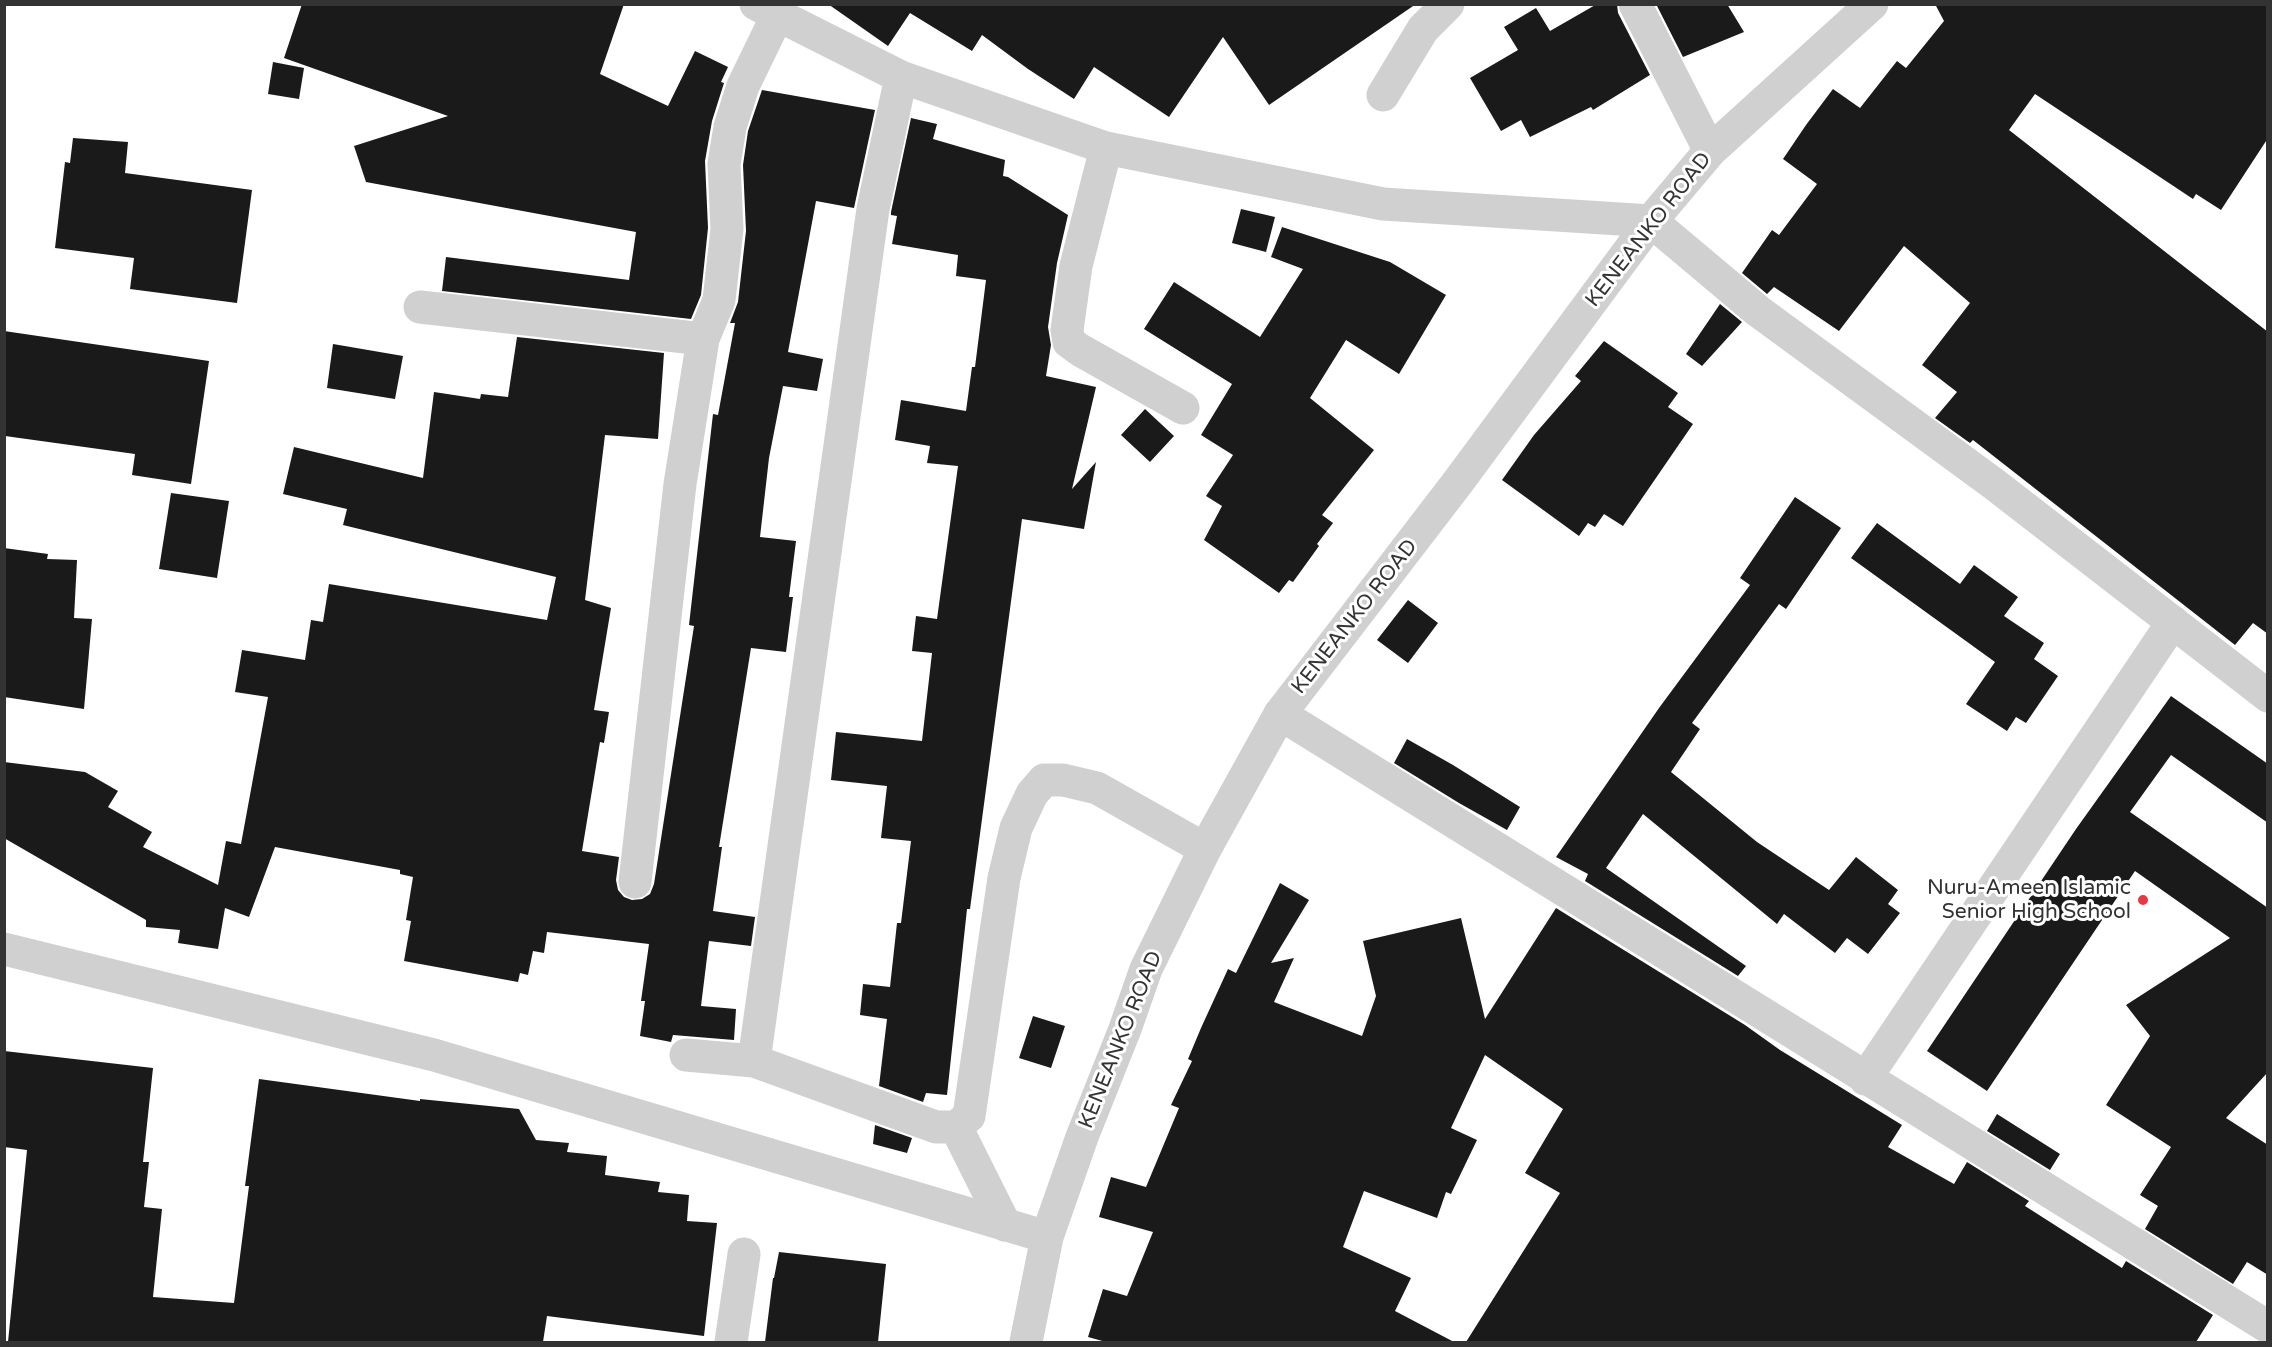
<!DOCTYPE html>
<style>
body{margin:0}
#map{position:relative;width:2272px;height:1347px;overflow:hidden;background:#fff;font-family:"Varela Round",sans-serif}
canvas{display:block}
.frame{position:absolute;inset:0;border:6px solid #333;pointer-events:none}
</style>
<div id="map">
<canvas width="2272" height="1347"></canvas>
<div class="frame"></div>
</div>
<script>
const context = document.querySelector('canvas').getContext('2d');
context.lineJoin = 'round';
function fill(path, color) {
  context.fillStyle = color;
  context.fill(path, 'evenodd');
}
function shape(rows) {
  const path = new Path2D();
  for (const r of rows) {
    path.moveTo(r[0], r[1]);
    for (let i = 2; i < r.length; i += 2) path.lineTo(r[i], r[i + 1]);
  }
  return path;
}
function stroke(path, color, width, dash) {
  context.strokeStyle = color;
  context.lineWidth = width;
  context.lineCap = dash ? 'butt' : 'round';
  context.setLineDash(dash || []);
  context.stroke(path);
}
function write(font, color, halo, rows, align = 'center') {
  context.font = font + ' "Varela Round",sans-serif';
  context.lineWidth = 6;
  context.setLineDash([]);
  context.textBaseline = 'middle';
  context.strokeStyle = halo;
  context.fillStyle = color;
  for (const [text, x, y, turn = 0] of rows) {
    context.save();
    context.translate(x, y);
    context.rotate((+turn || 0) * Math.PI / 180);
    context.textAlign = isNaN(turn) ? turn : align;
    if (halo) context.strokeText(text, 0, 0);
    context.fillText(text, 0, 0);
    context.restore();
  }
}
const building = shape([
 [302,4,624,4,600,74,668,106,695,51,728,67,721,82,724,83,712,121,705,161,708,228,701,295,691,319,442,291,446,257,629,280,636,232,366,182,354,146,448,116,284,58],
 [828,4,1416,4,1269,105,1223,37,1169,117,1094,67,1074,99,1028,69,982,35,972,51,910,13,888,46],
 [1597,4,1617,4,1618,13,1650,75,1593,110,1591,107,1530,137,1521,120,1501,131,1470,78,1518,50,1504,27,1536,8,1550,31],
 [1656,4,1727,4,1744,32,1683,57],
 [1935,4,2268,4,2268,138,2221,210,2196,194,2193,199,2035,94,2009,130,2268,332,2268,634,2253,623,2235,645,1973,440,1970,443,1935,418,1957,392,1922,365,1970,303,1904,246,1839,331,1774,287,1767,294,1742,273,1772,230,1779,235,1817,184,1783,159,1806,125,1833,89,1860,108,1897,61,1906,68,1944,21],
 [273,62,304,68,299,99,268,94],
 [762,90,875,110,854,208,816,201,788,352,823,359,817,391,783,386,769,458,760,537,796,541,789,597,793,597,786,652,751,648,719,847,722,847,713,911,755,917,751,946,709,941,701,1006,736,1009,734,1040,673,1035,671,1042,640,1036,645,1001,641,1001,649,944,547,932,544,953,533,951,528,975,520,973,518,982,404,961,411,921,406,920,413,877,400,874,400,870,275,847,249,917,225,908,218,949,178,943,180,930,146,927,146,920,4,838,4,762,85,772,118,791,108,807,152,832,143,847,218,885,226,841,241,844,268,697,235,692,242,650,305,660,311,620,323,622,329,584,547,620,556,577,343,525,347,509,283,494,294,447,423,478,434,392,480,399,481,394,508,397,517,337,664,353,658,439,605,435,585,600,611,608,594,710,609,712,604,743,600,742,582,851,619,857,616,880,618,890,624,897,632,900,642,899,650,894,654,884,694,626,689,625,713,414,718,415,735,323,730,323,738,302,746,231,743,165,748,131],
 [911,118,937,124,933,139,1005,160,1003,176,1008,177,1068,215,1057,263,1048,327,1051,345,1046,376,1096,387,1072,489,1096,462,1084,529,1022,519,970,909,967,909,947,1095,926,1093,923,1102,879,1086,887,1019,860,1015,863,984,890,987,897,923,901,923,911,841,881,838,887,786,831,780,836,732,922,741,932,653,912,651,916,616,937,619,958,466,927,463,930,446,895,440,901,400,966,411,972,367,975,367,986,280,956,276,958,255,892,244,897,216,891,215,891,212],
 [73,138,128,142,125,173,252,190,237,303,130,289,134,258,55,248,65,162,70,163],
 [1241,209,1275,217,1266,252,1232,243],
 [1282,227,1390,262,1446,295,1399,374,1346,340,1310,398,1374,450,1322,515,1333,523,1317,544,1319,546,1293,582,1289,580,1279,593,1204,540,1222,506,1206,496,1233,455,1201,435,1232,384,1144,329,1174,282,1260,337,1303,269,1271,257],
 [1720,304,1742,322,1702,366,1686,354],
 [4,331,209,361,191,484,132,475,135,454,5,436],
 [1604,341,1678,393,1668,407,1693,424,1623,526,1604,514,1595,527,1588,523,1579,536,1502,480,1534,435,1581,381,1575,376],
 [333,344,403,356,395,399,327,388],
 [1145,409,1174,436,1150,462,1121,435],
 [171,493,229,501,217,578,159,569],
 [1795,497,1841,528,1786,609,1779,604,1692,723,1700,729,1671,772,1757,842,1829,890,1856,857,1898,890,1888,904,1900,913,1868,954,1847,938,1835,953,1784,914,1777,924,1643,814,1606,868,1746,966,1738,976,1585,881,1588,874,1556,857,1659,708,1750,585,1740,578],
 [1877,523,1960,584,1974,565,2018,597,2004,616,2044,643,2034,659,2058,676,2026,723,2016,717,2007,731,1966,704,1995,662,1851,558],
 [4,548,48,554,47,559,77,560,74,618,92,619,84,709,4,697],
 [1408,600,1438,623,1408,663,1377,640],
 [2171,696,2268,764,2268,823,2171,755,2130,812,2268,908,2268,1072,2226,1118,2268,1145,2268,1275,2247,1262,2233,1284,2145,1229,2158,1206,2140,1195,2171,1147,2106,1105,2150,1036,2126,1005,2230,938,2135,871,1987,1091,1927,1051,2076,829],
 [1407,739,1453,765,1520,807,1507,830,1459,803,1394,763],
 [1280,883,1309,900,1271,963,1294,958,1274,1002,1362,1036,1376,996,1363,941,1461,918,1485,1019,1556,908,1745,1025,1780,1050,1902,1125,1888,1147,1954,1184,1967,1162,2029,1201,2025,1206,2122,1268,2126,1261,2213,1315,2196,1342,1466,1342,1560,1193,1525,1173,1563,1109,1485,1055,1451,1128,1477,1140,1451,1194,1446,1192,1437,1218,1364,1191,1343,1247,1411,1278,1395,1311,1454,1342,1106,1342,1088,1337,1103,1289,1127,1296,1153,1232,1099,1217,1111,1177,1146,1187,1179,1108,1171,1105,1192,1061,1188,1059,1201,1028,1228,969,1236,973],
 [1033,1016,1065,1026,1051,1068,1019,1058],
 [4,1051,153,1068,143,1162,149,1162,144,1207,162,1209,153,1297,234,1303,249,1186,245,1186,259,1079,420,1101,420,1099,519,1109,536,1140,569,1143,567,1152,607,1156,605,1175,660,1182,658,1192,689,1195,687,1221,717,1223,704,1336,547,1316,543,1342,8,1342,27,1150,4,1147],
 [1997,1114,2060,1154,2050,1170,1987,1131],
 [875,1125,912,1138,907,1153,873,1144],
 [779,1252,886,1264,878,1342,765,1342,773,1278,774,1278]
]);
const minor = shape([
 [756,4,901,77,1106,148,1383,204,1651,221,1758,311,1994,484,2268,696],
 [1635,4,1710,151],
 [1383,95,1423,29,1448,4],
 [1106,148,1076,266,1067,330,1069,342,1080,350,1183,408],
 [420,307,703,339],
 [1280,714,2268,1327],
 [635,882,680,484,703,339,719,300,727,229,724,164,730,127,743,86,777,16],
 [686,1055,754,1061,936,1127,956,1127,969,1116,1004,878,1016,828,1032,794,1044,780,1063,780,1097,788,1205,849],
 [754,1061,873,209,901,77],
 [1865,1079,2173,622],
 [956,1127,1005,1225],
 [731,1342,744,1254]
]);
const tertiary = shape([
 [4,949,434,1055,1047,1237],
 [1026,1342,1047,1237,1082,1137,1125,1029,1146,969,1205,849,1280,714,1458,482,1651,221,1710,151,1872,4]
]);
const markers = [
 [2143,900,6,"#e63946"]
];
const streetNames = [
 ["KENEANKO ROAD",1649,230,-52],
 ["KENEANKO ROAD",1355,617,-52],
 ["KENEANKO ROAD",1121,1040,-68]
];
const poiNames = [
 ["Nuru-Ameen Islamic",2131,888],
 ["Senior High School",2131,912]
];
fill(building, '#1a1a1a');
stroke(minor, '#d0d0d0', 33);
stroke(tertiary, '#d0d0d0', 33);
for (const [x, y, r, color] of markers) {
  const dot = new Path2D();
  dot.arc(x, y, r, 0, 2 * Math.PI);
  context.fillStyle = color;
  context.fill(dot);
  stroke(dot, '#fff', 2);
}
write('21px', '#333', '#fff', streetNames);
write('21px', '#333', '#fff', poiNames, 'right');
</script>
